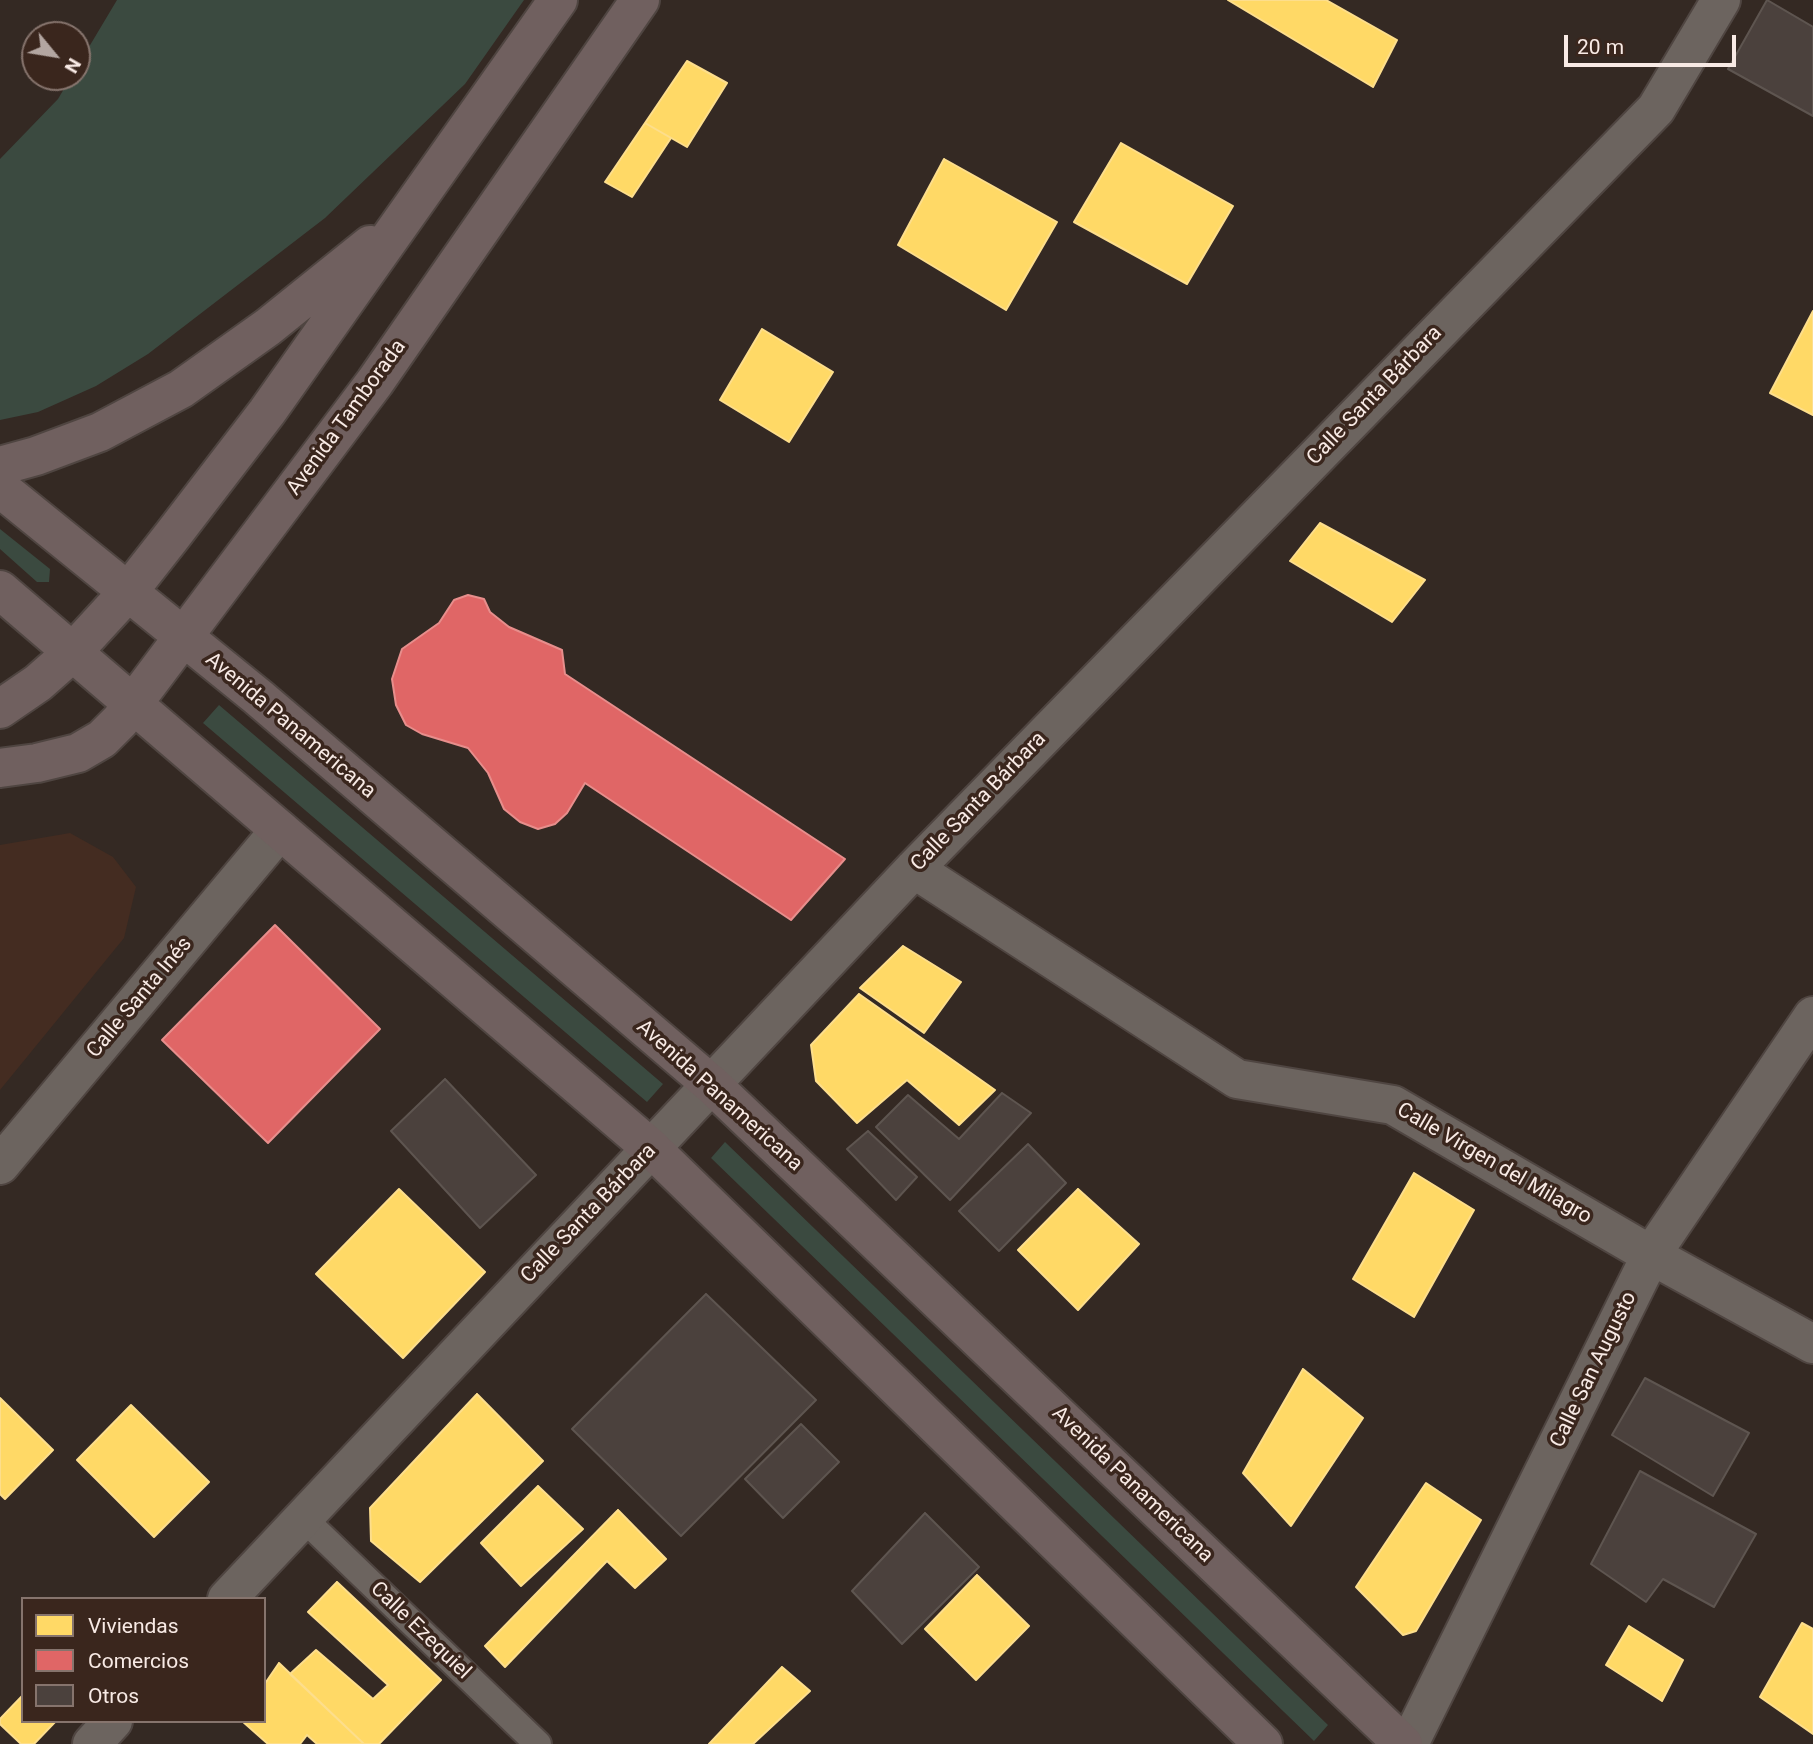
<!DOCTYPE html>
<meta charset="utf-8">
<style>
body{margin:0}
#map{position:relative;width:1813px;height:1744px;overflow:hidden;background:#342923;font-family:Roboto,sans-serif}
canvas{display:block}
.legend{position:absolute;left:21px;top:1597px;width:245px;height:126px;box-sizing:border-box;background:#3a261d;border:2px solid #86746d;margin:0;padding:9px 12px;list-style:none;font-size:21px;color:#f8eae5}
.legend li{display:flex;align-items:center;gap:14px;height:35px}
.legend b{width:35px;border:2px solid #86746d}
.north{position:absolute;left:21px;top:21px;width:70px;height:70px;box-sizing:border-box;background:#3a261d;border:2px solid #86746d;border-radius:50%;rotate:120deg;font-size:19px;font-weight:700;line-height:28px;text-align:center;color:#f8eae5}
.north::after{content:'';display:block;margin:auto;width:24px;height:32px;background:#b3a6a1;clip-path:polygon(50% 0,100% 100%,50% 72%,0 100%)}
.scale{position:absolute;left:1564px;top:35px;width:172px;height:32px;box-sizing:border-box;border:4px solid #f8eae5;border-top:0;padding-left:9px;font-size:21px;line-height:24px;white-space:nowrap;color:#f8eae5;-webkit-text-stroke:5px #3a261d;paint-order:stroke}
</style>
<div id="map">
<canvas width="1813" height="1744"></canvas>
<ul class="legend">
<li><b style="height:19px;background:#ffd966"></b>Viviendas</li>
<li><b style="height:19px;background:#e06666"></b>Comercios</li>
<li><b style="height:19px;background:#4b413d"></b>Otros</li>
</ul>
<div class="north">N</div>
<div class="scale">20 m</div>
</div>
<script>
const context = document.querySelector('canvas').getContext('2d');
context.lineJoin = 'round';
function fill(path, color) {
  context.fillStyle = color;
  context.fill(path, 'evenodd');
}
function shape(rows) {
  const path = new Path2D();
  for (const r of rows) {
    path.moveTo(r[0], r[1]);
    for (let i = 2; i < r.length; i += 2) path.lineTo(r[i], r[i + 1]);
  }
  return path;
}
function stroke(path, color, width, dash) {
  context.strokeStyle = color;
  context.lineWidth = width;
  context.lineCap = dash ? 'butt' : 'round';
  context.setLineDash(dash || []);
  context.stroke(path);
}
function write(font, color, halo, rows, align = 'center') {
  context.font = font + ' Roboto,sans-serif';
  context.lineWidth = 7;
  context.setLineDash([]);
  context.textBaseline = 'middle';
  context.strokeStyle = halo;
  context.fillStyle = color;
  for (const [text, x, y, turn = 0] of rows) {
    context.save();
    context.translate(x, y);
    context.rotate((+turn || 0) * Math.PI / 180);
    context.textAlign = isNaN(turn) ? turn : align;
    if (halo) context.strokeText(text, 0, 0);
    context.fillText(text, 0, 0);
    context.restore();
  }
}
const built = shape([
 [70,833,113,857,136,887,124,938,0,1090,0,845]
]);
const green = shape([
 [117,0,524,0,465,84,325,218,148,354,96,386,38,412,0,420,0,159,58,99,71,77,77,77,77,67],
 [0,529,50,569,49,582,37,582,0,549],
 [219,705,663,1084,647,1102,203,723],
 [725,1142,1328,1725,1314,1741,711,1158]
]);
const homes = shape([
 [1228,0,1326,0,1397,40,1373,87,1228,0],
 [687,61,727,83,687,147,645,123,687,61],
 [645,123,671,138,632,197,605,182,645,123],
 [1121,143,1233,206,1187,284,1074,222,1121,143],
 [944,159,1057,222,1006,310,898,245,944,159],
 [1813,311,1813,415,1770,393,1813,311],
 [762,329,833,372,789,442,720,400,762,329],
 [1320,523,1425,580,1392,622,1290,561,1320,523],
 [903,946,961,982,924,1033,860,988,903,946],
 [859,994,995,1090,959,1125,907,1080,857,1123,816,1081,811,1045,859,994],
 [1414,1173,1474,1210,1414,1317,1353,1279,1414,1173],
 [399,1189,485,1272,403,1358,316,1274,399,1189],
 [1078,1189,1139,1244,1078,1310,1018,1250,1078,1189],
 [1303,1369,1363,1418,1291,1526,1243,1473,1303,1369],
 [477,1394,543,1461,420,1582,371,1541,370,1508,477,1394],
 [0,1398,53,1450,5,1499,0,1494,0,1398],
 [131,1405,209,1482,154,1537,77,1460,131,1405],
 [1426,1483,1481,1520,1416,1631,1403,1635,1356,1587,1426,1483],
 [538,1486,583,1529,521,1586,481,1543,538,1486],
 [618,1510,666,1559,635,1588,607,1561,505,1667,485,1646,618,1510],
 [977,1575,1029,1626,976,1680,925,1629,977,1575],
 [337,1582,441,1680,379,1744,364,1744,290,1674,316,1650,373,1699,388,1685,308,1612,337,1582],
 [1802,1623,1813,1629,1813,1734,1760,1697,1802,1623],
 [1629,1626,1683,1660,1662,1701,1606,1665,1629,1626],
 [279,1663,364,1744,317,1744,307,1735,300,1744,268,1744,242,1721,264,1721,264,1685,279,1663],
 [782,1667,810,1691,753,1744,709,1744,782,1667],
 [23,1695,23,1721,56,1721,34,1744,21,1744,0,1724,0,1719,23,1695]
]);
const shops = shape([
 [468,595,484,599,490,612,509,627,562,650,565,674,845,859,791,920,585,783,567,813,555,824,538,829,520,822,504,809,488,773,468,748,422,734,406,725,396,705,392,679,402,649,439,623,454,600,468,595],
 [275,925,380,1029,268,1143,162,1040,275,925]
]);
const building = shape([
 [1767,0,1813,27,1813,116,1728,69,1767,0],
 [445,1079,536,1175,480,1228,391,1131,445,1079],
 [1002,1093,1031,1113,950,1200,876,1127,908,1095,959,1139,1002,1093],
 [868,1131,917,1177,896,1200,847,1149,868,1131],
 [1028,1144,1066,1183,999,1251,959,1211,1028,1144],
 [706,1294,816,1400,681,1536,572,1429,706,1294],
 [1645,1378,1749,1433,1713,1496,1612,1435,1645,1378],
 [801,1424,839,1462,783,1518,745,1479,801,1424],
 [1640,1471,1756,1534,1714,1607,1663,1579,1646,1602,1591,1564,1640,1471],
 [925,1513,979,1567,902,1644,852,1591,925,1513]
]);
const service = shape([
 [302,1517,538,1744]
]);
const minor = shape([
 [914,869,1237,1079,1393,1105,1651,1255,1813,1344],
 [0,1165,280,830],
 [227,1599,914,869,1656,109,1721,0],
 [92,1744,113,1721],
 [1409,1744,1651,1255,1813,1016]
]);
const primary = shape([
 [0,466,36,456,100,432,181,389,268,327,370,245],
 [0,488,258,697,712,1085,1403,1744],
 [0,590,652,1149,1263,1744],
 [0,709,38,683,72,653,128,592,172,536,267,412,558,0],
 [0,768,37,763,78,753,102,739,120,721,375,382,640,0]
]);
const streetNames = [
 ["Calle Santa Bárbara",1375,396,-46],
 ["Avenida Tamborada",347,418,-54],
 ["Avenida Panamericana",290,726,40],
 ["Calle Santa Bárbara",979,802,-46],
 ["Calle Santa Inés",140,998,-50],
 ["Avenida Panamericana",719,1096,42],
 ["Calle Virgen del Milagro",1494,1164,30],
 ["Calle Santa Bárbara",589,1214,-46],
 ["Calle San Augusto",1594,1370,-64],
 ["Avenida Panamericana",1132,1485,44],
 ["Calle Ezequiel",420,1631,44]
];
fill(built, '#442c21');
fill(green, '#3b4a40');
fill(homes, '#ffd966');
stroke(homes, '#fdde8c', 2);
fill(shops, '#e06666');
stroke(shops, '#e78e8c', 2);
fill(building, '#4b413d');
stroke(building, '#5e5550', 2);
stroke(service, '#4f4541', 30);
stroke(minor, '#4f4541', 42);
stroke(primary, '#4f4541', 42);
stroke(service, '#6c645f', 26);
stroke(minor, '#6c645f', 38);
stroke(primary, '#70605f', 38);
write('21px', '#f8eae5', '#3a261d', streetNames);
</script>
